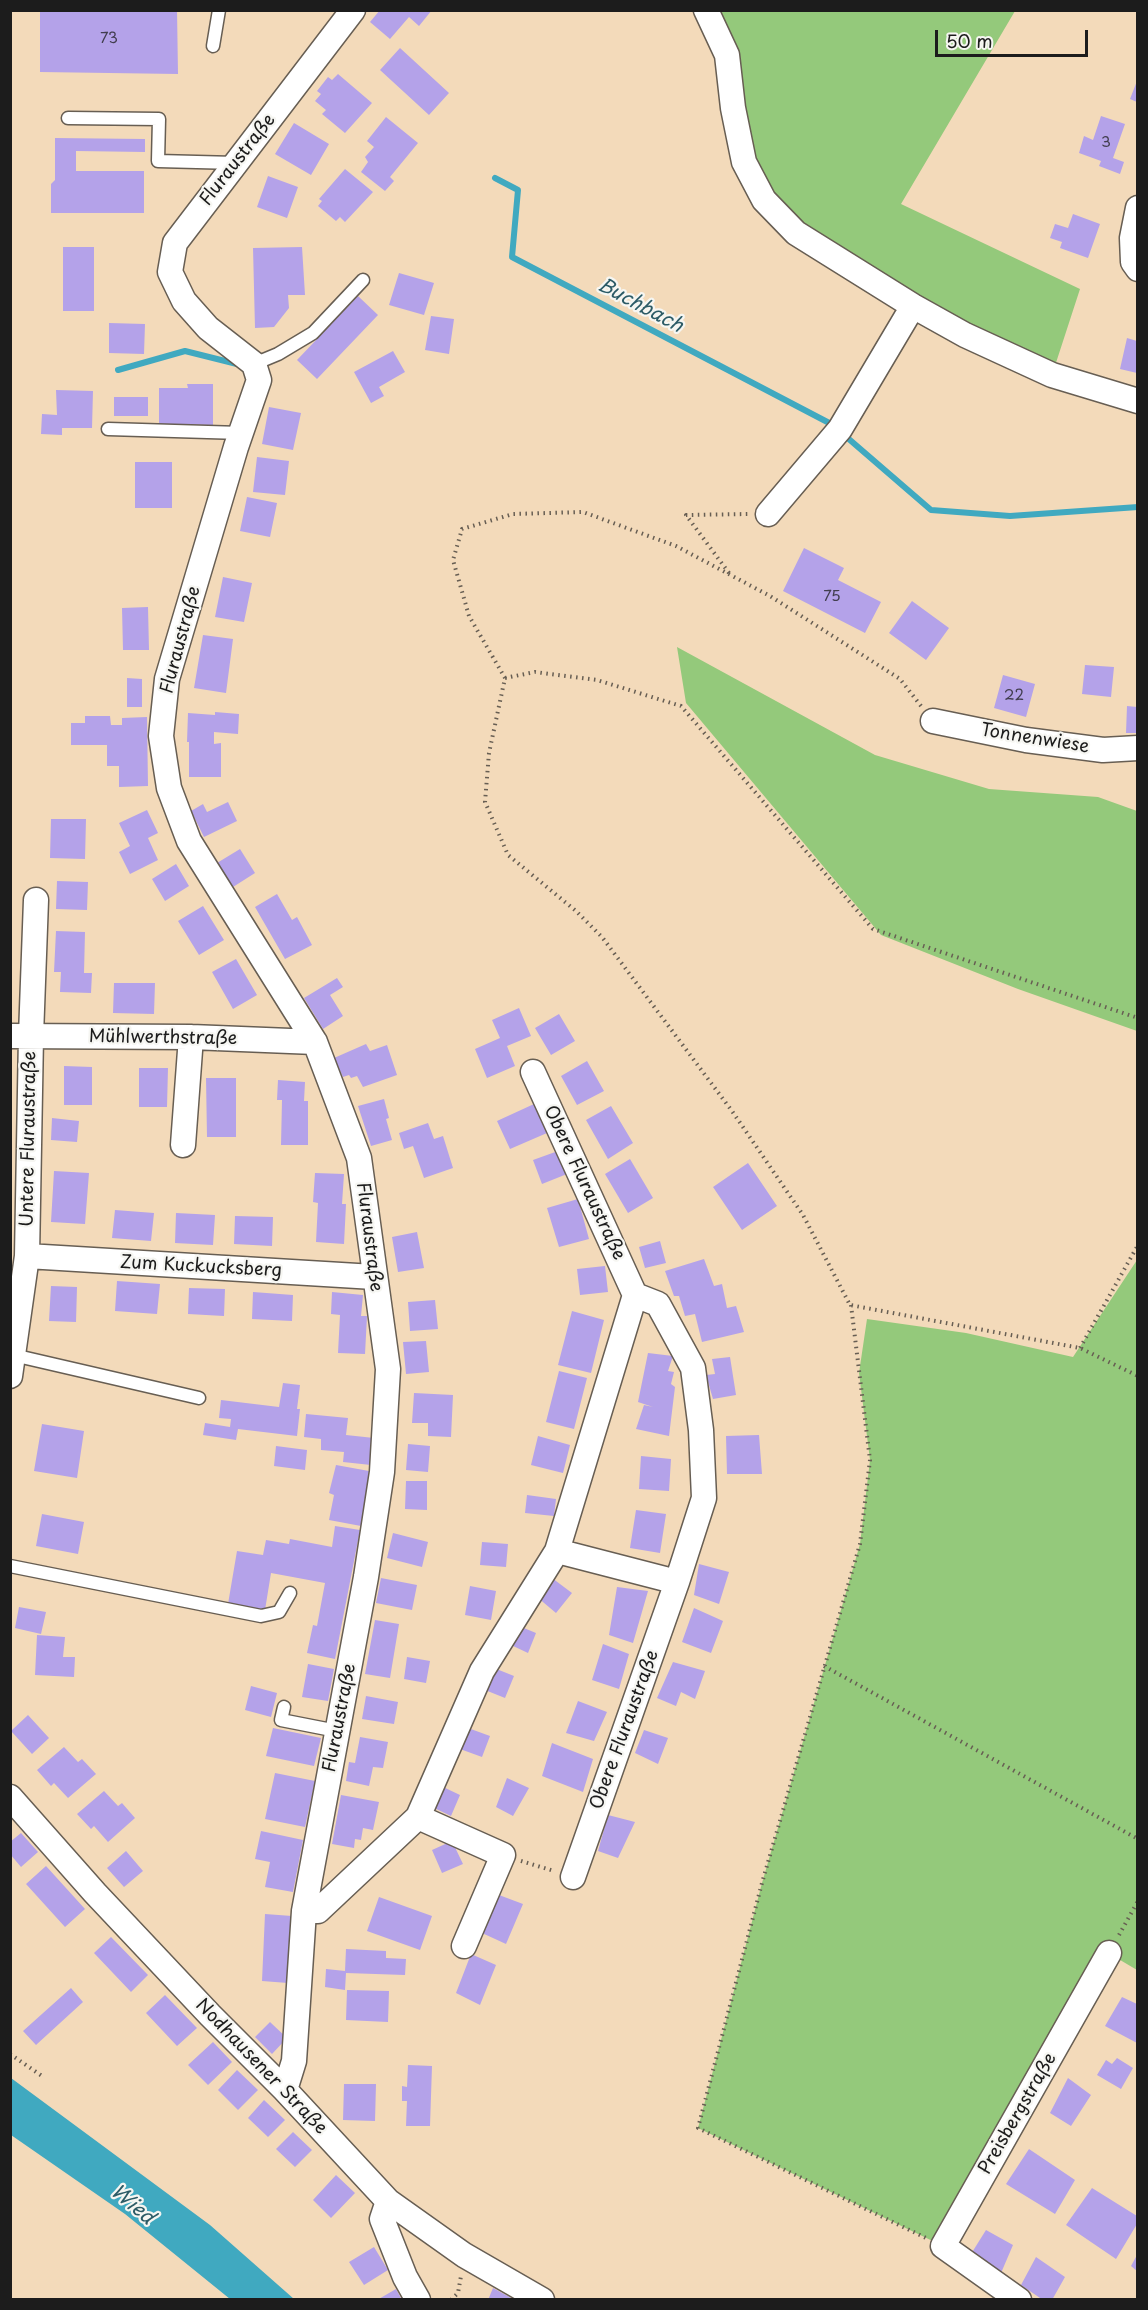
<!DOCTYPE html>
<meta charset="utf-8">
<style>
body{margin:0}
#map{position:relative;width:1148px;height:2310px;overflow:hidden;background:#f3daba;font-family:"Playpen Sans",sans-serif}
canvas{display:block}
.frame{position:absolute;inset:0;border:12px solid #1c1c1c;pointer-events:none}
.scale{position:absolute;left:935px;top:30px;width:153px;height:27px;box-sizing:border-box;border:3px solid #1c1c1c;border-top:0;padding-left:8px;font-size:18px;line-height:21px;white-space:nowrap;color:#1c1c1c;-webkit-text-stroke:4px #f6f6f2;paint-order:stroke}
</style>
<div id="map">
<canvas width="1148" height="2310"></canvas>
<div class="frame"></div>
<div class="scale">50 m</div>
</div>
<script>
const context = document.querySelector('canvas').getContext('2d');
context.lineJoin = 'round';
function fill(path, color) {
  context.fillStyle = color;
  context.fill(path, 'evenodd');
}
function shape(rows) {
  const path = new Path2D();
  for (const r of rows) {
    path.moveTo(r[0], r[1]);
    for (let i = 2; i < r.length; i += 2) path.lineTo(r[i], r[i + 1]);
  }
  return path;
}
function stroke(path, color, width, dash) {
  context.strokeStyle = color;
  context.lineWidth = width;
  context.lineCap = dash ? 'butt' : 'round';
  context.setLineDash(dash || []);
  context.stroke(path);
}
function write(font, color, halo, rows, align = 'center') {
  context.font = font + ' "Playpen Sans",sans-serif';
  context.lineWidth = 4.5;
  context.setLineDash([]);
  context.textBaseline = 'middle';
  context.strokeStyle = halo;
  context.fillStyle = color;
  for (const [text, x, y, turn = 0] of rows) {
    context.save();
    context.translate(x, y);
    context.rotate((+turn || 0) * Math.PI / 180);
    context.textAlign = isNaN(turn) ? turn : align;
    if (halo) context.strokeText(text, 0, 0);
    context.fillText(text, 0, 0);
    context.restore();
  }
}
const green = shape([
 [701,11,1015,11,901,204,1080,289,1052,375,796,233,744,162,727,55],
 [677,647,875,755,989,789,1098,797,1137,811,1137,1031,1018,989,881,935,686,703],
 [1137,1260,1137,1970,1110,1954,943,2246,698,2128,762,1883,860,1544,870,1460,859,1373,867,1319,966,1333,1073,1357]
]);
const water = shape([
 [11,2078,210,2225,294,2299,230,2299,125,2214,11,2135]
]);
const stream = shape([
 [495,178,518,190,512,257,835,426],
 [118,370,185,351,241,365],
 [843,434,931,510,1010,516,1138,507]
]);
const building = shape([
 [40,10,177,10,178,74,40,72],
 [380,10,432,10,419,26,409,17,390,39,370,22],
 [400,48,449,93,429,115,380,70],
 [338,74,372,103,345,133,322,114,326,110,315,101,321,94,317,91,328,77,332,80],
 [1137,81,1137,102,1130,99],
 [1101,116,1125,124,1113,158,1124,162,1120,174,1099,166,1101,161,1079,153,1084,136,1093,140],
 [386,117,418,143,390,177,394,181,385,191,361,172,368,162,365,157,374,147,367,141],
 [294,123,329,144,311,175,275,154],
 [55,138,145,139,145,152,76,151,76,171,144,171,144,213,51,213,51,184,55,180],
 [345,169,373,192,345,222,340,217,336,221,318,206,322,201,319,199],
 [268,176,298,187,287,218,257,207],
 [1073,214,1100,224,1088,258,1060,248,1062,242,1050,238,1055,224,1068,228],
 [63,247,94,247,94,311,63,311],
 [302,247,305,295,288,295,289,308,274,327,255,328,253,248],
 [399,273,434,283,424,315,389,305],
 [358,296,378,315,317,379,297,360],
 [431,316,454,319,449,354,425,350],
 [109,323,145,324,144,354,109,353],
 [1127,338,1137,341,1137,373,1120,369],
 [393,351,405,372,379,387,384,396,371,403,354,372],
 [187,384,213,384,213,425,159,424,159,388,188,388],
 [56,390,93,391,92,428,62,428,62,435,41,434,42,414,57,415],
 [114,397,148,397,148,416,114,416],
 [269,407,301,413,293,450,262,444],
 [257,457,289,461,285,495,253,492],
 [135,462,172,462,172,508,135,508],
 [247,497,277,503,270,537,240,531],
 [804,548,844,568,838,580,881,602,865,633,783,591],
 [223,577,252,583,244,622,215,617],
 [912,601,949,628,926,660,889,633],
 [148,607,149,650,123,650,122,608],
 [203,635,233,639,226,693,194,688],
 [1085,665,1114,667,1111,697,1082,694],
 [1003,675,1035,684,1026,717,994,708],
 [127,678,142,679,142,707,127,707],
 [1127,706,1137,707,1137,733,1126,733],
 [215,712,239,714,238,734,214,732,214,744,221,743,221,777,189,777,189,742,187,742,188,713,215,715],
 [85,716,110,716,111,725,122,725,122,718,147,717,148,786,119,787,119,766,107,766,107,745,71,745,71,723,85,723],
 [228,802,237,821,204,837,191,811,203,804,207,812],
 [147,810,158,833,148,838,158,860,130,874,119,852,130,846,119,823],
 [51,819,86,819,85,859,50,858],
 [240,849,255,873,233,887,217,863],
 [176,864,189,886,165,901,152,879],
 [57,881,88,882,87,910,56,909],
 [277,894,292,920,297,917,312,945,285,959,255,907],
 [203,906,224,940,199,955,178,921],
 [56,931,85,932,84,973,92,973,91,993,60,992,61,972,54,972],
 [236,959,257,995,233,1009,212,972],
 [337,978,343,987,330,995,343,1016,323,1029,304,998],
 [114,983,155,983,154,1014,113,1013],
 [519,1008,531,1036,507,1046,515,1066,487,1078,475,1049,500,1038,492,1020],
 [559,1014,575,1041,551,1055,535,1028],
 [366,1044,370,1051,387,1045,397,1075,363,1087,357,1076,351,1078,349,1075,343,1077,334,1058],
 [587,1061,604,1091,577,1105,561,1076],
 [64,1066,92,1067,92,1105,64,1105],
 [139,1068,168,1068,167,1107,139,1107],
 [206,1078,236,1078,236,1137,207,1137],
 [278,1080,305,1082,304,1101,308,1101,308,1145,281,1145,282,1100,277,1100],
 [384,1099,389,1118,386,1119,392,1140,371,1146,358,1106],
 [534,1104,547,1133,510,1149,497,1121],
 [611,1106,633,1143,608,1159,586,1120],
 [52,1118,79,1121,77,1142,51,1140],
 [428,1123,434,1139,443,1136,453,1168,424,1178,413,1146,404,1149,399,1133],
 [558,1151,567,1174,542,1184,533,1160],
 [630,1159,653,1198,628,1213,605,1174],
 [748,1163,777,1206,742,1230,713,1187],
 [54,1171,89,1173,85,1224,51,1222],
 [315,1173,344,1174,342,1204,346,1204,344,1244,316,1242,318,1203,313,1202],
 [578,1199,589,1239,559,1247,547,1208],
 [115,1210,154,1213,151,1241,112,1238],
 [176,1213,215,1215,213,1245,175,1243],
 [235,1216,273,1217,272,1246,234,1244],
 [417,1232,424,1268,398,1272,392,1237],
 [660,1241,666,1263,645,1268,639,1247],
 [704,1259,714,1286,722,1284,727,1308,736,1306,744,1332,702,1342,695,1314,685,1316,679,1296,674,1296,665,1271],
 [605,1266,608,1292,580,1295,577,1269],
 [117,1281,160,1284,157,1314,115,1311],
 [51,1286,77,1287,76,1322,49,1321],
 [189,1288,225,1289,224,1316,188,1314],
 [253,1292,293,1295,292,1321,252,1319],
 [332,1292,363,1295,361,1316,367,1316,365,1354,338,1353,340,1315,331,1314],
 [435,1300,438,1329,410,1331,408,1302],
 [572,1311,604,1320,591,1373,558,1365],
 [426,1341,429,1372,406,1374,403,1342],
 [648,1353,673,1356,668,1371,674,1372,671,1384,675,1387,669,1436,636,1429,644,1405,653,1407,638,1402],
 [730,1357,736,1395,713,1399,706,1375,715,1374,712,1359],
 [559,1371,587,1378,574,1429,546,1422],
 [283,1383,300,1385,297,1409,300,1409,297,1436,238,1429,236,1440,203,1435,205,1423,230,1427,231,1419,219,1418,221,1400,279,1407],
 [414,1393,453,1395,451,1437,428,1436,428,1423,412,1423],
 [306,1414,348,1418,346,1435,374,1438,371,1465,343,1462,344,1452,321,1450,321,1439,304,1437],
 [42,1424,84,1431,77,1478,34,1471],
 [759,1435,762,1474,727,1474,726,1436],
 [538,1436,570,1445,563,1473,531,1465],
 [408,1444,430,1446,428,1472,406,1470],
 [276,1446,307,1450,305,1470,274,1466],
 [641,1456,671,1459,669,1491,639,1489],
 [336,1465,369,1471,361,1526,329,1520,334,1495,329,1493],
 [406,1481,427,1481,427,1510,405,1509],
 [527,1495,556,1499,554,1516,525,1513],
 [636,1510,666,1514,660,1553,630,1548],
 [42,1514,84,1522,78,1554,36,1546],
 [335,1526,360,1530,335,1659,307,1653,313,1625,317,1626,325,1583,271,1573,265,1610,228,1604,237,1551,263,1555,266,1540,289,1544,290,1539,332,1547],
 [393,1533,428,1542,422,1567,387,1558],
 [482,1542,508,1544,506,1567,480,1565],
 [699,1564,729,1572,719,1604,694,1595],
 [381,1578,417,1585,412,1610,376,1603],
 [552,1578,572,1593,556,1613,537,1597],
 [470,1586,496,1591,491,1620,465,1615],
 [617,1587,648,1591,633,1643,609,1635],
 [19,1607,46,1612,41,1634,15,1628],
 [694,1608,723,1621,711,1653,682,1642],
 [375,1620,399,1624,390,1678,365,1674],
 [519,1626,536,1633,528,1653,511,1645],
 [37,1635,65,1637,63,1657,75,1657,74,1677,35,1675],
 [603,1644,629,1654,619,1689,592,1680],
 [407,1657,430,1661,426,1683,404,1679],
 [673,1662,705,1671,695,1699,681,1692,676,1706,657,1698],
 [308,1664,334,1669,328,1701,302,1697],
 [494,1668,514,1676,505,1698,485,1690],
 [251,1686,277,1693,271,1717,245,1710],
 [366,1696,398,1702,394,1724,362,1719],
 [578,1701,607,1712,594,1741,566,1733],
 [28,1715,49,1738,32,1754,11,1731],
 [273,1728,321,1738,314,1766,266,1756],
 [468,1728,490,1736,482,1757,460,1749],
 [644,1730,668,1738,658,1764,635,1753],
 [360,1737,388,1742,383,1768,373,1767,369,1786,346,1781,349,1762,355,1763],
 [552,1743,593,1759,583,1792,542,1776],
 [64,1747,78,1762,82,1759,96,1774,68,1798,54,1783,51,1786,37,1770],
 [275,1773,315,1781,305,1827,265,1819],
 [507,1778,529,1788,513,1816,496,1807],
 [441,1786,460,1795,451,1816,432,1807],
 [104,1791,118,1806,122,1803,135,1818,108,1842,94,1826,91,1829,77,1814],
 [341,1795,379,1802,373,1830,363,1828,361,1840,355,1839,354,1848,332,1844],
 [608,1815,635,1822,618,1858,598,1851],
 [261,1831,303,1840,293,1892,265,1887,270,1862,255,1859],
 [21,1833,38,1852,21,1867,10,1854,10,1842],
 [452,1841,463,1864,442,1873,432,1850],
 [126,1851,143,1871,124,1887,107,1868],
 [46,1866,85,1909,65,1927,26,1884],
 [499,1895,523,1904,506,1944,482,1933],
 [379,1897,432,1916,420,1950,367,1931],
 [265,1914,292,1916,288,1983,262,1981],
 [111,1937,148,1975,131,1992,94,1953],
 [346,1949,386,1951,386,1958,406,1959,405,1975,346,1973,345,1990,325,1987,326,1969,345,1971],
 [471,1954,496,1965,480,2005,456,1993],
 [71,1988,83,2002,36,2045,23,2031],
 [347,1990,389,1991,388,2022,346,2020],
 [165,1995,197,2028,177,2046,146,2013],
 [1122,1997,1137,2004,1137,2043,1105,2026],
 [270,2022,287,2038,272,2054,255,2037],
 [213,2042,232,2062,208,2085,188,2065],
 [1117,2058,1133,2068,1121,2089,1097,2075,1106,2060,1112,2064],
 [408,2065,432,2066,430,2126,406,2126,407,2101,402,2101,402,2086,407,2087],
 [237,2070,258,2090,238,2110,218,2090],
 [1068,2078,1091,2095,1071,2126,1050,2113],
 [344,2084,376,2084,375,2121,343,2120],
 [264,2100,285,2120,268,2137,248,2118],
 [293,2132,312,2150,295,2167,276,2149],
 [1029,2149,1075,2180,1055,2214,1006,2184],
 [336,2175,355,2193,331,2218,313,2200],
 [1092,2188,1137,2216,1137,2224,1116,2259,1066,2225],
 [986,2230,1013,2245,1001,2273,971,2254],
 [374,2247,388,2270,364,2285,349,2262],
 [1137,2255,1137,2271,1131,2266],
 [1036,2257,1065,2277,1052,2300,1043,2300,1021,2285],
 [493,2288,515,2300,488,2300],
 [396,2289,402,2300,377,2300]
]);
const path = shape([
 [729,573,686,515,749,514],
 [505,678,535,672,597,680,681,706,873,929,1138,1018],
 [921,706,900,679,770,596,676,546,583,512,513,514,462,529,453,560,469,616,505,678,489,753,485,802,508,855,576,911,602,937,732,1111,803,1215,850,1305,1080,1348,1138,1376],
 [851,1305,870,1460,860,1544,762,1883,698,2128,926,2238],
 [1080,1348,1138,1245],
 [824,1666,1138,1839],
 [521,1861,554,1871],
 [1119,1935,1138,1901],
 [10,2054,42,2076],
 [451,2300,458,2293,461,2276]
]);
const lane = shape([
 [213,46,219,10],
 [68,118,159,119,158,161,236,163],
 [254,364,278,354,313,333,363,280],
 [108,429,241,433],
 [13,1355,199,1398],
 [10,1566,261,1616,279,1612,290,1593],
 [284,1707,281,1720,337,1731]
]);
const street = shape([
 [706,10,727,55,733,108,744,162,764,200,796,233,913,306,965,335,1052,375,1138,401],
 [1138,208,1132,238,1133,262,1138,269],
 [768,514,840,429,913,306],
 [933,721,1026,740,1103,750,1138,748],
 [10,1036,191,1037,315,1042],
 [183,1145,191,1037],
 [27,1256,374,1277],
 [10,1376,27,1256,31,1036,36,900],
 [557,1551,677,1582],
 [10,1797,95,1893,210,2015,285,2090,388,2201,464,2255,542,2300],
 [418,1817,503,1855,464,1946],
 [573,1877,677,1582,704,1498,701,1430,693,1368,658,1304,635,1295],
 [304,1911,318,1911,418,1817,482,1671,557,1551,635,1295,533,1072],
 [285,2090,294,2061,304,1911,366,1577,382,1472,388,1369,359,1158,315,1042,189,841,169,788,161,736,167,679,236,447,259,380,254,364,208,328,184,301,170,272,175,243,353,10],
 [388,2201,382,2219,405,2277,418,2300],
 [1019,2300,943,2246,1109,1953]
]);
const numberNames = [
 ["73",109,39],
 ["3",1106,143],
 ["75",832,597],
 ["22",1014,696]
];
const streetNames = [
 ["Fluraustraße",238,160,-52],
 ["Fluraustraße",181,640,-75],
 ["Tonnenwiese",1035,739,9],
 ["Mühlwerthstraße",163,1038,1],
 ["Untere Fluraustraße",29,1139,-89],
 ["Obere Fluraustraße",584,1183,65],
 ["Fluraustraße",369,1237,83],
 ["Zum Kuckucksberg",201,1267,3],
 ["Fluraustraße",340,1718,-79],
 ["Obere Fluraustraße",625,1730,-70],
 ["Nodhausener Straße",261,2067,46],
 ["Preisbergstraße",1018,2114,-60]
];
const waterNames = [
 ["Buchbach",640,306,28],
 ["Wied",132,2205,40]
];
fill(green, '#94c97b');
fill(water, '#40a9c0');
stroke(stream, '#40a9c0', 6);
fill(building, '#b4a2e9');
stroke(lane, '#675e53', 15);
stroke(street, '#675e53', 27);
stroke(path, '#675e53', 4, [1.5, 4.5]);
stroke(lane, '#fff', 12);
stroke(street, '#fff', 24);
write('15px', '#423e4f', null, numberNames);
write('18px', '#1c1c1c', '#f6f6f2', streetNames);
write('italic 20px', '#2c5b66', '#f6f6f2', waterNames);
</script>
